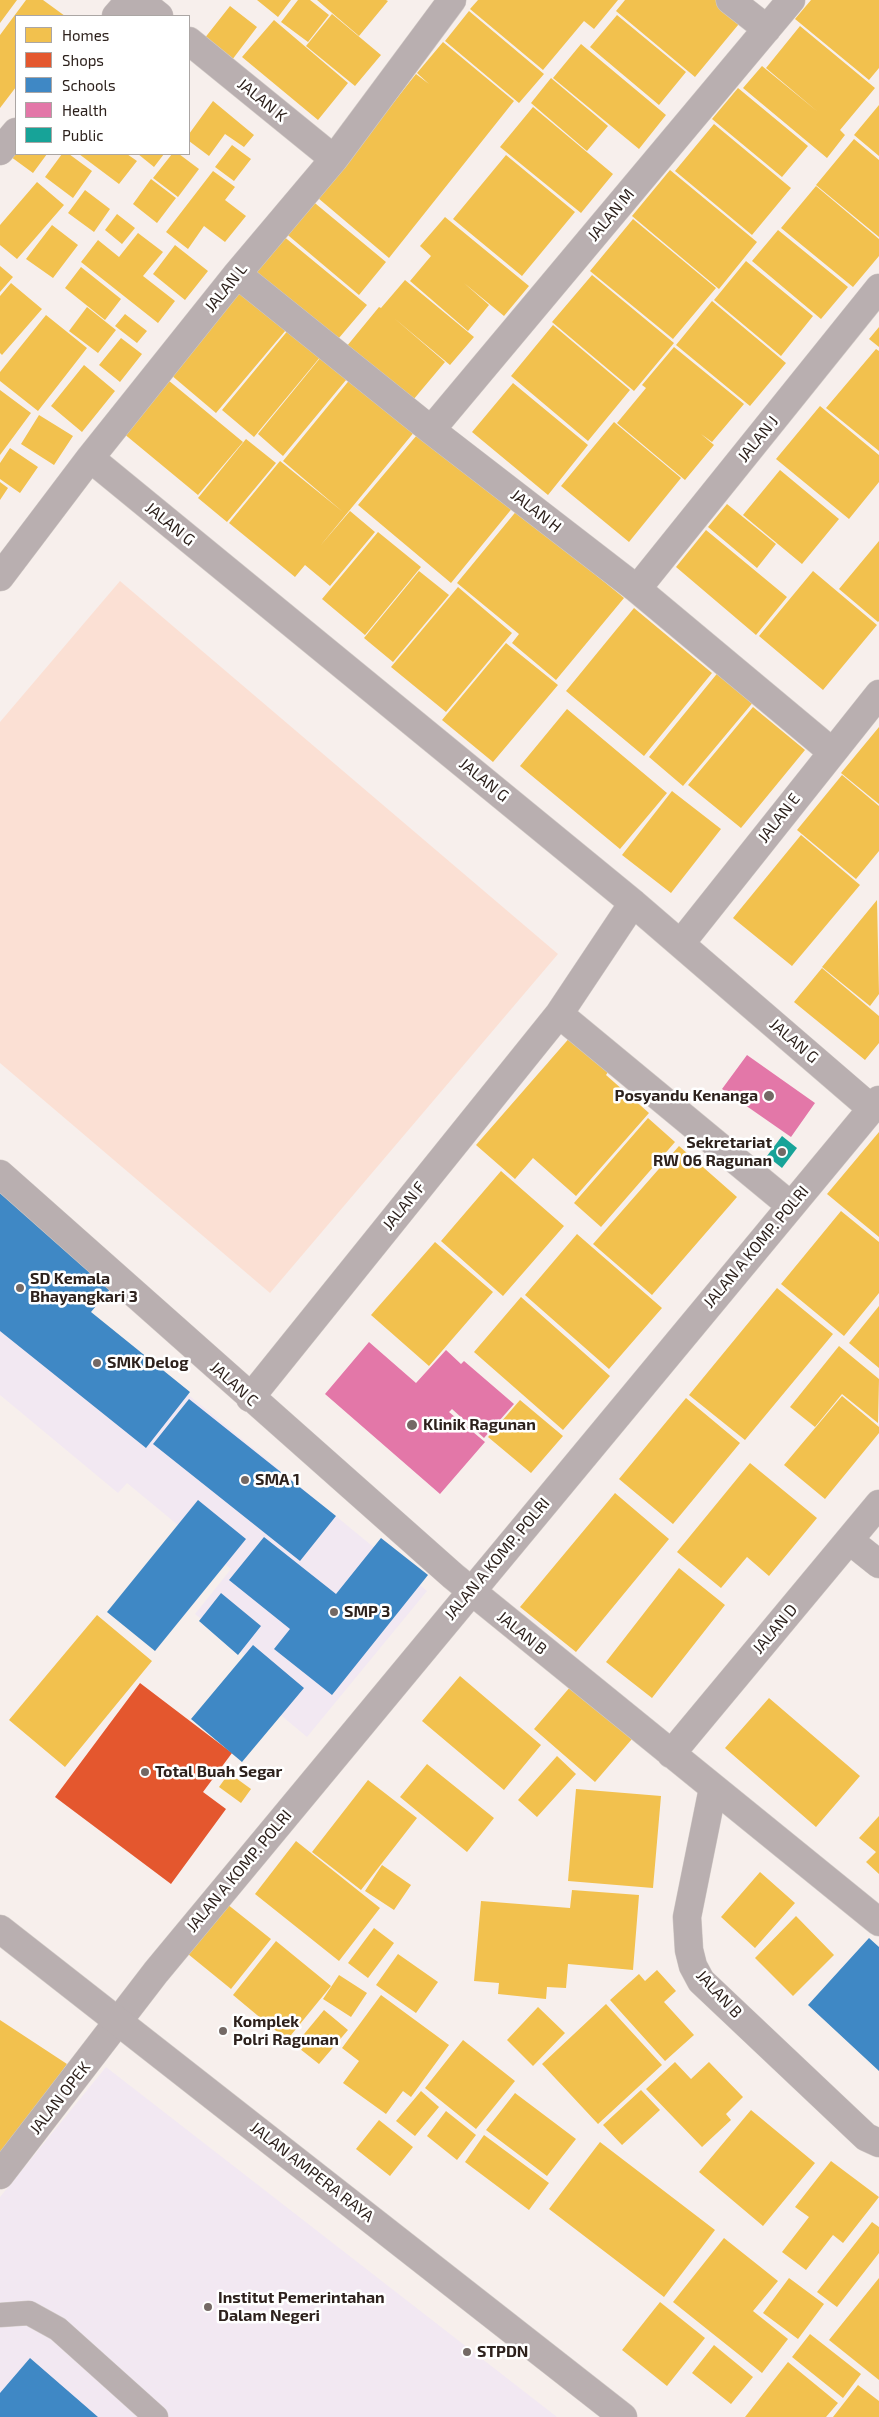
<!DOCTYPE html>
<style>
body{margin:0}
#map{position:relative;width:879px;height:2417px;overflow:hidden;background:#f7efec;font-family:"Exo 2",sans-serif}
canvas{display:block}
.legend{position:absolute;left:15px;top:15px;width:175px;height:140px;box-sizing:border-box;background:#fff;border:1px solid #aba6a4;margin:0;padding:6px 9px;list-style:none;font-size:15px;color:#2d211c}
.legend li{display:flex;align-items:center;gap:10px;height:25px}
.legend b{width:25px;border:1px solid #aba6a4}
</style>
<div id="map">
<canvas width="879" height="2417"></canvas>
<ul class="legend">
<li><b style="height:14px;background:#f2c14e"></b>Homes</li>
<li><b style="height:14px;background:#e4572e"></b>Shops</li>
<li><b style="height:14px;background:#3f88c5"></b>Schools</li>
<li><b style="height:14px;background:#e377a8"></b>Health</li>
<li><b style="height:14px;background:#17a398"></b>Public</li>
</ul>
</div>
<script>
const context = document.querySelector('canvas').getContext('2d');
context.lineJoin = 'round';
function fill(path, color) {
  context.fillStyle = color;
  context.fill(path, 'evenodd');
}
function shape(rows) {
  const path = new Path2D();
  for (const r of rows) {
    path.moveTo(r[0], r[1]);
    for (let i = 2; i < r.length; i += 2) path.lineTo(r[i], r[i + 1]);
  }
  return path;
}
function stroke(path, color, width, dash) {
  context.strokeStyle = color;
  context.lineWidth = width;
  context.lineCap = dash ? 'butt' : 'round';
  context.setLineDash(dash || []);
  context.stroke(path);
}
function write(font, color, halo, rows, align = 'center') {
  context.font = font + ' "Exo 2",sans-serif';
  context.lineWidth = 5;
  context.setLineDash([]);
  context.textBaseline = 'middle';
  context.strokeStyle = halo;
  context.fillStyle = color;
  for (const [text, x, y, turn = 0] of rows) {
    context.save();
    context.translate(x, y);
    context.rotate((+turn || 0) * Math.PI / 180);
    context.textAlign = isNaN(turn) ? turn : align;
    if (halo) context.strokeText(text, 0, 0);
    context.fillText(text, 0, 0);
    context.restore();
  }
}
const education = shape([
 [0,1240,427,1591,307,1737,241,1682,256,1664,195,1614,231,1569,127,1483,118,1493,0,1395],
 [106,2067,557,2417,0,2417,0,2197]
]);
const green = shape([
 [120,581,558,954,270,1293,0,1063,0,722]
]);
const homes = shape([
 [0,0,17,0,0,23],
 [26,0,43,0,65,16,16,16,16,87,0,108,0,35],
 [257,0,291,0,278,17],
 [298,0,310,0,329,15,308,42,281,22],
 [317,0,386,0,388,1,359,36],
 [478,0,618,0,594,29,584,21,543,70,470,9],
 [625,0,720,0,743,19,695,77,616,11],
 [811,0,879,0,879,68,869,80,795,19],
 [230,6,257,27,232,60,204,39],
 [469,11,544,74,519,103,445,41],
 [332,14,381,55,355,86,306,46],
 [617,15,686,72,659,105,590,47],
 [274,20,348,83,318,120,242,57],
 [800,26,875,88,840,130,845,135,827,158,743,88,762,66,818,112,766,68],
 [443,42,514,101,389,258,318,198,416,74,429,84,417,73],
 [581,44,666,115,639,149,553,78],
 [551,78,608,126,587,151,531,103],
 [738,88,808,146,782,177,712,119],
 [213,101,254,135,244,147,225,134,209,156,189,141,189,134],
 [879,105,879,156,854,135],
 [533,107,613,174,581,213,500,147],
 [714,124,791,188,752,235,675,171],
 [854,139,879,160,879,237,816,185],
 [16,141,16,154,47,154,33,173,7,154],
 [232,145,251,159,234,181,215,167],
 [62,154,69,154,92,171,73,198,45,177],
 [79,154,127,154,137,161,119,184],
 [138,154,164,154,154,167],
 [172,154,179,154,199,169,178,197,153,178],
 [506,155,575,212,522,276,453,219],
 [670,170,757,242,719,289,632,216],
 [213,171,235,187,225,200,246,216,225,242,204,226,188,249,166,232],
 [151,179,176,198,157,223,133,204],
 [37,182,64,205,17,259,0,245,0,225],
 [816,186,879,239,879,256,853,287,781,228],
 [85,190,110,209,94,232,68,213],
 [310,199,386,262,359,295,283,231],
 [117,214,135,228,122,244,105,230],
 [445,217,529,286,504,316,464,283,489,305,468,331,410,281,431,256,420,246],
 [633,219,716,288,673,339,590,271],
 [52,225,78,245,53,278,26,259],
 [778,230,848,287,821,319,752,261],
 [138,233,163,252,143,276,175,301,158,323,81,262,98,240,119,257],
 [282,235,367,305,333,345,249,276],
 [175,245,208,271,185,300,153,274],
 [746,261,813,316,781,356,714,300],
 [0,266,13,277,0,292],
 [81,267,121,299,105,320,65,288],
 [592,275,674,343,634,391,552,322],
 [238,279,291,324,216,413,164,369],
 [405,280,474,337,450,365,394,318,445,362,408,406,342,352,379,307,381,308],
 [11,283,42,309,2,355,0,353,0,296],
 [712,301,786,363,750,406,676,345],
 [87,307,116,330,98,353,69,331],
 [125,314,147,331,137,343,115,326],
 [46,315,87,348,38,411,0,381,0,372],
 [294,323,326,350,254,437,222,410],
 [553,325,630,390,588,441,511,376],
 [879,327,879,347,869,339],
 [121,338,142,354,120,382,99,365],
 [674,347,744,404,712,442,701,434,714,445,685,480,617,423,646,388,642,385],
 [876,349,879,351,879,451,826,408],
 [325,352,351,374,283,456,258,434],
 [84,365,115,391,82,432,51,406],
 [356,372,420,425,320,546,350,511,375,532,330,586,305,565,295,577,229,523,280,461,343,512,283,461],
 [162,375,243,442,198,495,117,428],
 [513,383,588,445,548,495,472,432],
 [0,390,31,413,0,455],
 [820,406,879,455,879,482,849,519,776,459],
 [39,415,73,436,54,465,21,444],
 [614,422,681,478,629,542,561,486],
 [422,429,514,506,451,583,358,505],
 [246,439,276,463,227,522,198,498],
 [10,448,38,467,20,493,0,479,0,463],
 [780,470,839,519,802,564,743,515],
 [0,482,8,488,0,500],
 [523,503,579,561,624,598,556,680,512,643,519,634,457,583],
 [727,504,776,544,757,568,708,527],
 [706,530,787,597,756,635,676,567],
 [378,532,421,567,365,635,322,599],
 [879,541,879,621,878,622,839,589],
 [419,571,449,595,393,662,364,638],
 [813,571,877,625,823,690,759,636],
 [458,587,512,633,446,712,391,667],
 [634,608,712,673,644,756,566,691],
 [506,643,558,685,493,762,442,720],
 [720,670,755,700,683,786,649,757],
 [753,707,805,750,741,828,688,785],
 [567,709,667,793,620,849,520,766],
 [879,727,879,804,841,773],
 [842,775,879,806,879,851,856,879,797,830],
 [672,791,721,829,671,893,622,855],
 [801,835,860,885,792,966,733,918],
 [877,900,879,994,870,1006,822,967],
 [822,968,879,1016,879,1043,865,1060,794,1002],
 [572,1035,610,1069,606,1075,649,1113,576,1196,533,1158,515,1179,476,1145],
 [648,1118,675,1142,601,1227,574,1203],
 [879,1132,879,1237,827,1194],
 [679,1146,737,1197,652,1295,593,1244],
 [501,1171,564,1226,503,1296,441,1241],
 [841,1211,879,1242,879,1293,844,1336,781,1284],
 [577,1234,662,1308,609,1369,525,1295],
 [435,1242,493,1292,429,1366,371,1315],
 [777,1288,833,1334,745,1440,689,1395],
 [521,1297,610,1376,563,1430,474,1352],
 [879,1306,879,1368,849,1343],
 [839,1346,879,1379,878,1423,842,1394,815,1427,790,1407],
 [842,1396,879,1427,879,1433,825,1499,784,1465],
 [686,1398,740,1443,673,1524,619,1479],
 [520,1400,563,1436,531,1473,488,1437],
 [750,1463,817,1518,769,1576,747,1557,721,1588,677,1552],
 [615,1493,669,1539,576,1652,520,1607],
 [679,1568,725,1605,652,1698,606,1662],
 [97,1615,152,1661,65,1767,9,1720],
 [460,1676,541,1745,504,1790,422,1721],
 [577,1679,638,1732,595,1782,534,1729],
 [769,1698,860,1776,816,1827,725,1748],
 [557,1756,576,1774,537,1817,518,1800],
 [427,1764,494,1818,467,1852,400,1797],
 [229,1773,251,1789,241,1803,219,1787],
 [368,1780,417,1818,361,1890,312,1852],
 [576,1789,661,1796,653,1888,568,1881],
 [879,1816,879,1874,866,1862,876,1852,859,1838],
 [296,1841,380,1908,339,1961,255,1894],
 [382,1865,411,1885,394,1910,365,1891],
 [760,1872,795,1903,755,1948,721,1917],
 [572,1890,639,1895,633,1970,568,1964,566,1988,547,1987,546,1999,498,1994,499,1983,474,1981,481,1901,570,1908],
 [227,1904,271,1939,231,1989,188,1954],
 [796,1916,834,1955,793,1996,755,1958],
 [374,1928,394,1943,368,1978,348,1963],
 [276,1941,331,1986,287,2040,233,1995],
 [398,1954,438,1982,416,2013,376,1985],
 [657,1970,676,1991,664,2002,694,2035,665,2061,610,2000,639,1974,645,1981],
 [339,1975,367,1993,351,2017,323,1999],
 [381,1995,449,2045,411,2097,403,2091,386,2114,343,2083,359,2061,342,2048],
 [606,2004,662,2065,598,2124,542,2064],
 [538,2007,565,2033,533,2066,507,2040],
 [324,2010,348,2030,319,2064,295,2045],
 [0,2020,67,2064,0,2164],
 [463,2040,515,2081,476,2129,425,2088],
 [675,2062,691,2079,709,2062,743,2097,726,2114,731,2120,702,2147,646,2089],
 [641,2090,660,2110,622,2145,603,2125],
 [421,2091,439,2107,415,2136,396,2121],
 [515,2093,576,2139,547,2176,486,2130],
 [751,2110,815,2163,763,2226,699,2172],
 [446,2111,476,2135,457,2160,427,2136],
 [379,2120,413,2147,390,2176,356,2149],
 [484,2135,549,2183,529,2210,465,2162],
 [600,2142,715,2230,664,2297,549,2209],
 [831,2161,879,2197,843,2243,833,2235,806,2270,782,2252,809,2217,795,2207],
 [872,2222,879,2227,879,2253,837,2307,817,2292],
 [724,2238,778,2281,753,2311,788,2339,762,2373,673,2302],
 [789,2278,824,2304,798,2339,763,2313],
 [879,2278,879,2380,829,2340],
 [660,2302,705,2338,667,2386,622,2350],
 [810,2334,861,2374,843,2398,792,2357],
 [714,2345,753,2377,731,2404,692,2373],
 [788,2362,838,2403,826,2417,745,2417],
 [858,2385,879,2401,879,2417,833,2417]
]);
const shops = shape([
 [140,1683,232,1753,203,1792,226,1809,171,1884,55,1797]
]);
const schools = shape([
 [0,1187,117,1281,91,1312,190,1392,146,1448,0,1331],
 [189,1399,336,1516,300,1561,153,1444],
 [198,1500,246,1539,155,1651,107,1612],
 [264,1537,336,1594,381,1538,428,1575,332,1695,274,1649,290,1629,229,1580],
 [221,1593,261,1626,238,1655,199,1621],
 [253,1645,304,1688,242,1762,191,1719],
 [869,1938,879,1947,879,2071,808,2005],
 [30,2358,98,2417,0,2417,0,2393]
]);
const health = shape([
 [747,1055,815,1103,791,1137,722,1089],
 [369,1342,416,1383,446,1350,461,1364,464,1361,514,1404,484,1438,452,1409,449,1412,485,1442,440,1494,325,1394]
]);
const public = shape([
 [782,1136,797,1148,782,1168,767,1156]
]);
const service = shape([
 [0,2315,29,2313,58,2329,156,2417]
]);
const minor = shape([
 [139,0,159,16],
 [730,0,767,29],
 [116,16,130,0],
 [189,41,334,159],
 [0,151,16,132],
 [237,274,431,430,637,589,831,751],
 [431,430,791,0],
 [90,458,633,903,872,1109],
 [0,577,90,458,237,274,334,159,452,0],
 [637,589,879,288],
 [681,943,879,694],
 [559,1014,790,1205],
 [0,1174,453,1576,879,1922],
 [250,1398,559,1014,633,903],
 [849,1540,879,1564],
 [671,1754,879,1504],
 [713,1788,687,1917,689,1950,693,1966,701,1981,866,2137,879,2143],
 [0,2175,156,1972,879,1100]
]);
const tertiary = shape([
 [0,1929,623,2417]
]);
const markers = [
 [769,1096,6,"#746965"],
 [782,1152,5,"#746965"],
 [20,1288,5,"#746965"],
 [97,1363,5,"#746965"],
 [412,1425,6,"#746965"],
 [245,1480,5,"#746965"],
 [334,1612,5,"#746965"],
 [145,1772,5,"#746965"],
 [223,2031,5,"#746965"],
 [208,2307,5,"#746965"],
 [467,2352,5,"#746965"]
];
const streetNames = [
 ["JALAN K",262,100,39],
 ["JALAN M",611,215,-50],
 ["JALAN L",226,288,-51],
 ["JALAN J",758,439,-51],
 ["JALAN H",536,511,38],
 ["JALAN G",170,524,39],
 ["JALAN G",484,780,39],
 ["JALAN E",779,818,-52],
 ["JALAN G",794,1041,41],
 ["JALAN F",404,1206,-51],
 ["JALAN A KOMP. POLRI",756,1247,-50],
 ["JALAN C",234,1384,42],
 ["JALAN A KOMP. POLRI",497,1559,-50],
 ["JALAN D",775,1629,-50],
 ["JALAN B",522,1633,39],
 ["JALAN A KOMP. POLRI",239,1871,-50],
 ["JALAN B",719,1994,47],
 ["JALAN OPEK",60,2098,-52],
 ["JALAN AMPERA RAYA",312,2172,38]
];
const poiNames = [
 ["Posyandu Kenanga",758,1096,"right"],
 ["Sekretariat",772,1143,"right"],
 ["RW 06 Ragunan",772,1161,"right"],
 ["SD Kemala",30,1279],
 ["Bhayangkari 3",30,1297],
 ["SMK Delog",107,1363],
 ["Klinik Ragunan",423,1425],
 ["SMA 1",255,1480],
 ["SMP 3",344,1612],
 ["Total Buah Segar",155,1772],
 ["Komplek",233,2022],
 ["Polri Ragunan",233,2040],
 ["Institut Pemerintahan",218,2298],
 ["Dalam Negeri",218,2316],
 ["STPDN",477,2352]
];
fill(education, '#f2e8f2');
fill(green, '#fbe0d4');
fill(homes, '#f2c14e');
fill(shops, '#e4572e');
fill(schools, '#3f88c5');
fill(health, '#e377a8');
fill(public, '#17a398');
stroke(service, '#d2cbc7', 25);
stroke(minor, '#d2cbc7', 29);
stroke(tertiary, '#d2cbc7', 29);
stroke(service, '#b9afb0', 24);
stroke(minor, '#b9afb0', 28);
stroke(tertiary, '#b9afb0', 28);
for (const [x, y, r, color] of markers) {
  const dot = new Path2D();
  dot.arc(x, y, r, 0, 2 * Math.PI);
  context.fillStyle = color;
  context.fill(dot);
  stroke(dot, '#fff', 2);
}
write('16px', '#2d211c', '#fff', streetNames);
write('bold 16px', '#2d211c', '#fff', poiNames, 'left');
</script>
